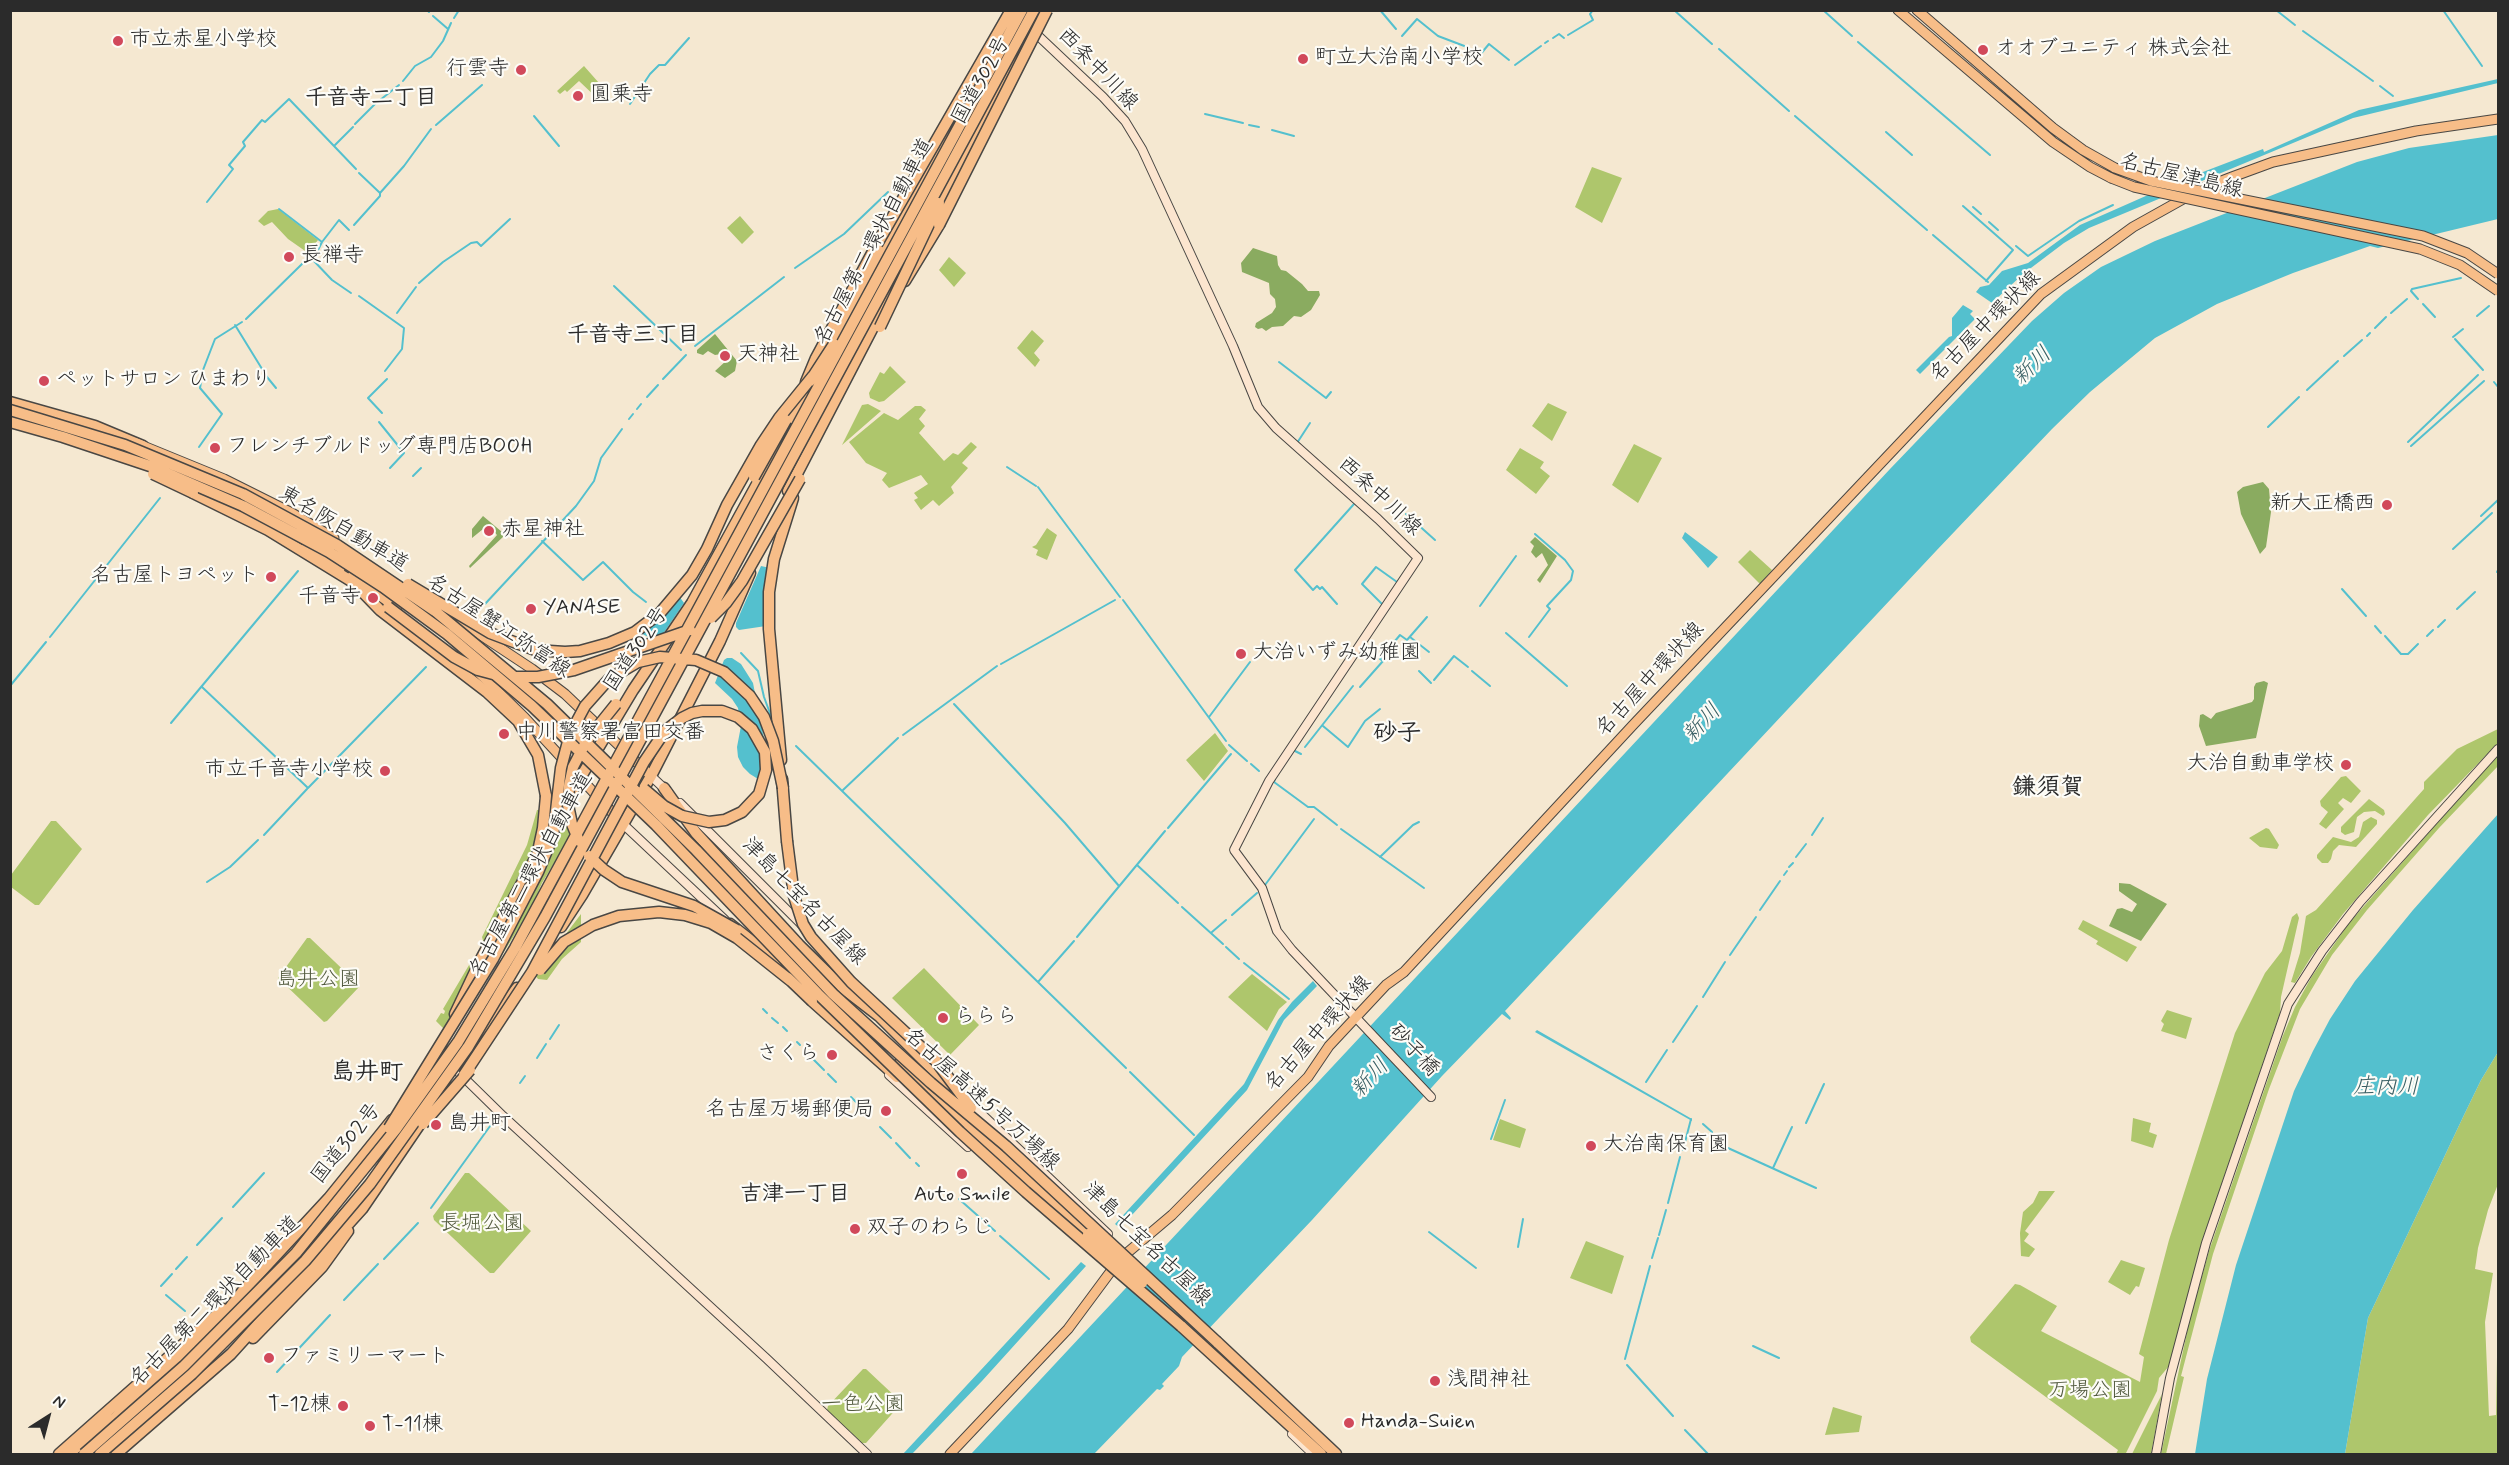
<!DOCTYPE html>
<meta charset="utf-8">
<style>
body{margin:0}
#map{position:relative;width:2509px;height:1465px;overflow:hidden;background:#f5e8d1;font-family:Mynerve,sans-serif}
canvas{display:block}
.frame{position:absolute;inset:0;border:12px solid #2b2b2b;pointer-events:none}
.north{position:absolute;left:18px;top:1387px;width:60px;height:60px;-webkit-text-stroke:4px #fdfcf7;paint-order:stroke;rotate:36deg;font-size:16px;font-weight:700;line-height:24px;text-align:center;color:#2b2b2b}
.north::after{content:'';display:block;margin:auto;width:21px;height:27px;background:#2b2b2b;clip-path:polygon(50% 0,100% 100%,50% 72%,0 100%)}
</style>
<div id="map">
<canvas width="2509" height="1465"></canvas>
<div class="frame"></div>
<div class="north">N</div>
</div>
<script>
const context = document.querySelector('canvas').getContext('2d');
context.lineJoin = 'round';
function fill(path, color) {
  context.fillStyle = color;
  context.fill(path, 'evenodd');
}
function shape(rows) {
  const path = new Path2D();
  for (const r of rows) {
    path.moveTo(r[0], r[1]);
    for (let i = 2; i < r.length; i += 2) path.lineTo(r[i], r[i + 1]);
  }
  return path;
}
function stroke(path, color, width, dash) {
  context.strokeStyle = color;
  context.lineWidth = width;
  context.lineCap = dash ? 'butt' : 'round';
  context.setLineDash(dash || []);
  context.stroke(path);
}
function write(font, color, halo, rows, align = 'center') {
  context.font = font + ' Mynerve,"Klee One",sans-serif';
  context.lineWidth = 4.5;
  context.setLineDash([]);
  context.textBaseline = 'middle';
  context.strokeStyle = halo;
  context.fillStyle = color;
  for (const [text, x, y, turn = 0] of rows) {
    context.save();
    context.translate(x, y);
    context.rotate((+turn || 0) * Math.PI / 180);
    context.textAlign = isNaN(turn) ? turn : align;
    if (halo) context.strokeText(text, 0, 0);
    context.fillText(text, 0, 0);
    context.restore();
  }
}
const green = shape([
 [584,66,607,92,599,100,579,81,567,92,565,90,560,94,557,91],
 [1592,167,1622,178,1602,223,1575,207],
 [278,209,318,240,308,253,288,239,272,222,264,226,258,221,268,211],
 [740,216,754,232,742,244,727,228],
 [949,257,966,273,954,287,939,270],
 [1032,330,1044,341,1034,353,1040,360,1035,367,1017,348],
 [890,366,906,382,884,401,879,402,870,398,869,393,880,372,884,374],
 [1548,403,1567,412,1552,441,1532,426],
 [868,404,881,411,842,445,862,405],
 [915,406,921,406,926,410,919,419,925,426,919,433,944,461,953,453,958,455,971,442,977,447,962,463,968,468,951,487,954,493,939,506,933,500,921,510,914,500,918,498,914,493,928,484,921,475,889,488,882,480,887,473,866,463,849,442,884,413,898,420],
 [1634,444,1662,458,1638,503,1612,485],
 [1520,448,1544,462,1540,468,1550,476,1536,494,1506,470],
 [1047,528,1057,535,1047,560,1036,555,1038,550,1032,547,1036,545],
 [1750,550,1772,570,1760,584,1738,562],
 [2498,729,2498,743,2428,815,2343,914,2311,957,2295,983,2291,982,2300,953,2306,916,2316,910,2424,789,2424,782,2457,749],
 [1215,733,1228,751,1204,781,1186,760],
 [2498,754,2498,766,2439,828,2367,910,2332,955,2300,1009,2269,1089,2213,1254,2181,1376,2184,1377,2166,1454,2161,1454,2189,1323,2209,1251,2282,1038,2295,1007,2312,976,2349,923],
 [2346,776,2361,791,2351,803,2343,798,2338,803,2344,809,2326,829,2319,824,2328,812,2321,806,2320,801,2341,777],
 [2369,799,2384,810,2385,814,2383,816,2375,811,2364,812,2357,817,2354,832,2345,835,2341,832,2341,827],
 [571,806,565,822,571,835,542,883,530,910,492,971,482,937,527,845,537,810],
 [2371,817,2377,820,2377,824,2356,847,2339,845,2333,851,2331,859,2328,863,2322,863,2317,858,2317,855,2333,837,2351,842,2359,837,2363,822],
 [51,821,56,821,82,849,39,905,35,905,11,887,11,875],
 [2266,828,2269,829,2279,845,2277,849,2260,847,2249,838],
 [2297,913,2299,918,2281,997,2280,1013,2202,1241,2169,1366,2159,1378,2157,1391,2126,1453,2116,1454,2118,1450,1971,1342,1970,1337,2015,1284,2020,1285,2057,1306,2041,1331,2140,1382,2144,1357,2139,1354,2169,1240,2235,1033,2265,973,2282,951,2292,917],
 [581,914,581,942,562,959,547,980,538,979,535,975],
 [2083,920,2137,947,2127,962,2096,944,2098,941,2078,929],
 [307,938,310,938,358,984,359,987,327,1021,324,1022,278,978],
 [477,958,481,961,445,1030,436,1021,441,1013,444,1014,445,1011,443,1009,472,960],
 [924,968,979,1025,950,1055,892,998],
 [1252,974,1287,1002,1279,1009,1267,1031,1228,997],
 [2167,1010,2192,1018,2186,1039,2161,1031,2164,1024,2161,1021],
 [2498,1052,2498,1184,2488,1210,2478,1248,2475,1269,2493,1273,2485,1322,2489,1416,2496,1415,2498,1299,2498,1454,2345,1454,2368,1318,2464,1115,2481,1080],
 [2133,1118,2151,1123,2149,1132,2157,1135,2153,1148,2131,1141],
 [1500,1119,1526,1129,1520,1148,1493,1140],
 [465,1173,469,1173,531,1231,494,1273,490,1273,434,1220,433,1216],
 [2039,1191,2055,1191,2025,1231,2029,1234,2024,1241,2035,1249,2029,1257,2021,1256,2020,1233,2023,1212,2033,1203],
 [1586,1241,1624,1256,1612,1294,1570,1278],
 [2121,1260,2145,1268,2139,1287,2136,1286,2130,1295,2108,1282],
 [863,1369,866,1369,899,1400,899,1406,866,1443,862,1443,827,1410,828,1406],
 [2162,1394,2151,1454,2132,1454],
 [1833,1407,1862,1416,1859,1432,1825,1435]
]);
const forest = shape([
 [1253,248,1277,256,1278,265,1281,270,1286,271,1302,284,1308,291,1319,291,1320,295,1311,310,1301,317,1294,316,1283,326,1272,327,1266,331,1262,328,1258,329,1255,327,1256,323,1272,313,1276,307,1275,299,1270,294,1269,283,1242,272,1241,263],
 [715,334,737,361,735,371,725,378,715,371,727,360,729,355,727,353,715,355,708,351,703,355,697,353,697,350],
 [2263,482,2269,489,2271,512,2266,547,2260,554,2241,514,2237,492,2243,487],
 [483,516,502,532,504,536,470,568,469,566,497,535,488,525,472,538,472,529],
 [1535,537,1557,556,1540,583,1537,580,1548,565,1542,553,1536,558,1531,552,1534,546,1530,542],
 [2264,681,2268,683,2256,738,2206,746,2199,726,2200,715,2203,714,2211,719,2216,713,2252,702,2254,699,2254,687,2256,683],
 [2119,883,2130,884,2167,904,2141,941,2109,926,2117,909,2122,908,2132,912,2137,904,2119,891]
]);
const water = shape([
 [2498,79,2498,83,2353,118,2089,228,2064,243,2023,274,1992,303,1976,292,1980,287,1989,285,2002,271,2028,263,2080,225,2182,180,2263,149,2264,152,2359,110],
 [2498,135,2498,219,2378,248,2370,246,2293,273,2217,304,2155,338,2090,392,2052,429,1936,551,1505,1011,1511,1018,1510,1020,1502,1014,1442,1076,1312,1220,1182,1357,1179,1366,1162,1384,1164,1386,1160,1390,1157,1389,1094,1454,971,1454,1890,469,2032,321,2064,293,2101,267,2155,241,2357,162,2409,148],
 [1963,305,1973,311,1970,314,1975,319,1920,374,1916,370,1949,337,1952,336,1952,318],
 [1685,532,1718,557,1708,568,1682,538],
 [761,566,770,568,766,626,739,630,736,627,736,623],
 [679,596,684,603,661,637,654,640,631,628],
 [727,658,732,658,741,664,753,683,771,774,769,778,758,779,750,774,743,767,738,757,737,747,741,726,738,708,732,699,715,683,724,660],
 [2498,814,2498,1052,2481,1080,2464,1115,2368,1318,2345,1454,2195,1454,2207,1379,2236,1265,2294,1091,2313,1051,2330,1019,2355,981,2413,910],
 [1313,981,1317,986,1284,1020,1247,1090,1120,1228,1115,1224,1244,1084,1278,1020,1292,1002],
 [1537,1030,1692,1119,1692,1121,1535,1032],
 [1081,1262,1086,1266,982,1381,912,1454,903,1454]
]);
const stream = shape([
 [427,10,429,12],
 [1380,10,1396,29],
 [1674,10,1712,44],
 [1823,10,1852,36],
 [2276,10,2295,25],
 [2443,10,2482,66],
 [433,16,448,29],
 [454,18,459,10],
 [2303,31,2373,81],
 [1568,35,1593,20,1590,14,1593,10],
 [1402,36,1417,19,1438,36,1467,47],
 [1553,38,1559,34,1564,38],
 [1858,42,1990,155],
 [1545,43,1548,41],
 [1719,49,1789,111],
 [1471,50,1479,56,1489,44,1509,60],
 [1515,65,1541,46],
 [403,81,415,66,431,57,443,41,451,23],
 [2380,86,2393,96],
 [630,104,650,74,659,65,665,65,689,38],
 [1205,114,1243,123],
 [534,116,559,146],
 [1795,116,1927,230],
 [355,124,375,104,399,85],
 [436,125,482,85],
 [1249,125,1259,127],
 [1272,130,1294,136],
 [1886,132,1912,155],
 [335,145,353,127],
 [380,193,404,166,431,129],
 [207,202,233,169,229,165,245,146,243,142,262,120,265,122,289,99,356,169],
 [1963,206,2013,250,1986,281],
 [1973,207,1981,214],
 [279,209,322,242],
 [1989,222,1998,230],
 [354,225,380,196,380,193,359,173],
 [1933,235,1988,282],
 [2016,246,2028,256,2079,221,2113,205],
 [313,260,332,280,351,293],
 [795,268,844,234,888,192],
 [419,283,443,262,471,243,477,242,481,246,510,219],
 [614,286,681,350],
 [359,296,404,328,402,349,385,371],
 [2418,299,2411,291,2412,289,2461,278],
 [2423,304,2435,317],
 [397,313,416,287],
 [2391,313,2407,299],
 [2477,316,2489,306],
 [246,319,303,263,313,260,322,242,339,220,349,230],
 [235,325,267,377,276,388],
 [2375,328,2386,317],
 [2367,336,2370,333],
 [2453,337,2463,329],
 [2455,339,2483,370],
 [695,346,784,277],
 [2344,356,2362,340],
 [1279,362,1326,398,1331,392],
 [663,379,686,355],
 [2494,382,2498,387],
 [2307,390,2338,361],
 [647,397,658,385],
 [637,409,641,404],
 [382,413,368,398,387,379],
 [629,419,633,414],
 [379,422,404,453,390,468],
 [2268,427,2299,397],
 [2408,442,2478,375],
 [1297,443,1310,423],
 [2411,446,2484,381],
 [199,447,222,414,200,388,203,370,215,339,242,322],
 [1007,467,1036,486],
 [413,476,421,468],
 [1038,487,1120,597],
 [1406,514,1435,540],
 [2481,516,2498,500],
 [542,541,583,580,603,562,633,592,646,602],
 [2453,549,2492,513],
 [2497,572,2498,570],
 [2342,589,2366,616],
 [1123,600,1226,741],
 [485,604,576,506,594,481,601,458,622,429],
 [1337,604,1322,587,1320,589,1317,586,1313,590,1295,570,1354,504],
 [1382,604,1362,584,1376,567,1397,582],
 [1480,606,1516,556],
 [2457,609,2475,592],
 [2375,626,2381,633],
 [2438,627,2445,620],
 [1506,633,1567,686],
 [2385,636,2401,654,2408,654,2418,644],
 [2427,636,2433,630],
 [50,637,160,498],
 [1410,637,1429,652],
 [1529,637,1550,609,1547,606,1571,580,1573,571,1565,560,1535,534],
 [741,653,758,671,764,697,771,716],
 [1001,664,1115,600],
 [1419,671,1431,683],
 [1472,671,1490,686],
 [1434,680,1454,656,1468,667],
 [10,686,46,642],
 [202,687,280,761],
 [1360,687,1383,661,1380,659,1400,635,1407,640,1427,617],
 [954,704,1065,823,1119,886],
 [1209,717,1250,662],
 [171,723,298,571],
 [1323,726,1348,747,1365,721,1380,709],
 [903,735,997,666],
 [1229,745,1247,761],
 [796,746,1126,1068],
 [1305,747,1353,686],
 [1293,750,1301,754],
 [1251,764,1259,771],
 [285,766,308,788,426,667],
 [1275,779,1274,782,1308,807,1314,807,1337,825],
 [843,790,898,738],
 [1168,828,1231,754],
 [1341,829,1424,888],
 [264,835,307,789],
 [1812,835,1823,818],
 [1380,857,1413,825,1419,822],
 [1796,857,1806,844],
 [1137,865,1178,903],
 [1789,867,1793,863],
 [1784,875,1787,871],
 [207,882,230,867,258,840],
 [1265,885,1314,819],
 [1182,907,1223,944],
 [1760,910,1780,881],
 [1232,915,1257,893],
 [1212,932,1226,920],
 [1077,937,1165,831],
 [1226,947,1239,959],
 [1730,955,1756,917],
 [1244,963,1289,999],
 [1038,982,1074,941],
 [1703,997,1725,962],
 [763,1009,767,1013],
 [772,1018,778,1023],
 [783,1027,787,1031],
 [550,1039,559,1025],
 [797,1042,800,1045],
 [1673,1042,1697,1006],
 [805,1050,809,1054],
 [537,1058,546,1044],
 [813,1059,824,1070],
 [1130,1072,1194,1135],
 [828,1074,836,1082],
 [1646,1082,1667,1050],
 [520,1083,525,1076],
 [851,1097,863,1109],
 [868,1114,870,1117],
 [1806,1123,1824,1084],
 [1703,1124,1712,1132],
 [880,1127,891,1138],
 [1491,1139,1505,1100],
 [896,1143,910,1158],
 [1728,1148,1816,1188],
 [1683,1150,1691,1119],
 [916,1163,919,1166],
 [1773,1168,1792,1127],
 [959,1199,995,1231],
 [1668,1203,1680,1157],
 [233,1207,264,1173],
 [431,1208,493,1122],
 [1429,1232,1476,1268],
 [1659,1235,1666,1210],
 [1000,1236,1049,1279],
 [197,1245,222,1218],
 [1518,1247,1523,1219],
 [1652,1258,1658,1238],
 [384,1259,418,1223],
 [176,1269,187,1257],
 [161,1286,172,1274],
 [166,1295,185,1311],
 [344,1300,378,1264],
 [1753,1346,1779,1358],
 [1625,1359,1650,1266],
 [1627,1365,1673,1416],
 [277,1372,330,1315],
 [1685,1430,1708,1454]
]);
const secondary = shape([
 [1031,29,1103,97,1125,121,1142,149,1233,346,1258,407,1276,428,1378,519,1418,558,1269,781,1234,850,1262,888,1277,931,1292,950,1431,1097],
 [651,776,668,792],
 [680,803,802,925],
 [623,824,725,920],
 [449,1063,503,1116,767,1359,867,1454],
 [889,1075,968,1147],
 [970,1103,1108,1234],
 [1292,1434,1313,1454],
 [2156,1454,2170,1378,2206,1243,2288,1004,2322,951,2360,902,2498,749]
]);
const primary = shape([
 [1898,10,2053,142,2090,167,2111,178],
 [1917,10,2053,128,2083,150,2115,168],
 [136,443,224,479,292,513,334,538],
 [306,547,340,569],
 [352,576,397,608],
 [446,612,532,669,565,694,651,776],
 [474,668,525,718,620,821],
 [950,1454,1068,1329,1111,1271,1127,1253,1172,1215,1308,1077,1329,1046,1386,985,1404,972,1633,725,2041,294,2133,227,2201,189,2232,177,2273,162,2416,131,2498,119]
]);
const highway = shape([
 [935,209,1033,27],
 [905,281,939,225],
 [829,351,985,64],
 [806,382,816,358,877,244],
 [10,402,95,426,143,446],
 [788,491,897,281],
 [193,493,268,530,356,584],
 [351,580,380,610,487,692,518,721,538,755,546,796],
 [781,760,769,629,769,592,774,559,793,498],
 [782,779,787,841],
 [664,788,696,833,799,945,844,989,879,1016,952,1089],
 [730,924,796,976],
 [561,927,582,895,651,776,720,641,750,573],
 [812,1001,897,1077],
 [455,1014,482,957,564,805,633,690,692,603,815,378],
 [477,1040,517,988],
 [898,1065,1088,1234],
 [1181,1326,1321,1454],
 [253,1338,322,1267,348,1231],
 [1217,1342,1336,1454],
 [59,1454,223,1309],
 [68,1454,115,1418,214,1328,242,1292,329,1198,392,1120],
 [116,1454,231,1354,362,1209,426,1115]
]);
const primaryBridge = shape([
 [2115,168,2151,181,2423,236,2467,253,2498,274],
 [2111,178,2134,187,2420,249,2460,265,2498,291]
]);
const highwayBridge = shape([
 [939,225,1047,10],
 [877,244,1011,10],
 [880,327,939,203],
 [810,381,834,344],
 [10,410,125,445,243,494,337,545,435,611,547,704,696,850,833,994,931,1083,1006,1146,1217,1342],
 [10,422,63,437,153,467,243,506,329,552,383,587,447,634,532,706,656,825,818,994,960,1132,1026,1192,1181,1326],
 [153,474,193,493],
 [754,477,786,420],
 [408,584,490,633,535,650,565,652,580,651,609,643,635,632,660,613,692,575,707,549,727,505,761,445,779,418,813,376],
 [388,607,454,657,478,670,493,674],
 [711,618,726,603,742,581,800,479],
 [515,677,538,677,574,670,690,630],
 [579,841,572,824,568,805,569,786,573,767,587,740,616,704],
 [787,841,794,896,803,924,811,937,851,982,936,1061,971,1108],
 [589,856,604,870,622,882,694,906,737,930],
 [534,870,543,828,546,796],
 [540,970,564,942,593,925,619,916,659,912,685,915,711,923,737,938,791,981],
 [788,978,812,1001],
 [464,1075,532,972,644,762,665,731,682,718,692,713,702,711,722,711,738,717,752,729,765,752,766,770,759,794,742,812,725,820,709,822,682,816,664,806,644,789],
 [423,1124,470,1070],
 [389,1128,493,959,538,872,553,836,561,768,570,734,585,706,609,679,638,662,660,657,696,660,724,672,750,696,764,717,773,741,783,788],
 [1088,1234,1142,1283],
 [84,1454,184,1366,296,1253,396,1129,458,1042,515,948,1022,10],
 [100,1454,192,1374,305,1261,370,1184,468,1047,545,917,1034,10]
]);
const markers = [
 [118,41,6,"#d1495b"],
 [1983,50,6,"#d1495b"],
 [1303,59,6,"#d1495b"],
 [521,70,6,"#d1495b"],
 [578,96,6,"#d1495b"],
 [289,257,6,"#d1495b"],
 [725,356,6,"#d1495b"],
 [44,381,6,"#d1495b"],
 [215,448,6,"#d1495b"],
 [2387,505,6,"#d1495b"],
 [489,531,6,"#d1495b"],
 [271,577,6,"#d1495b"],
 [373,598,6,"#d1495b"],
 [531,609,6,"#d1495b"],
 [1241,654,6,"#d1495b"],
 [504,734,6,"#d1495b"],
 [2346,765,6,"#d1495b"],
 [385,771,6,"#d1495b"],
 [943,1018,6,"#d1495b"],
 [832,1055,6,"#d1495b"],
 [886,1111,6,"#d1495b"],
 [436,1125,6,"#d1495b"],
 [1591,1146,6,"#d1495b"],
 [962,1174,6,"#d1495b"],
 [855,1229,6,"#d1495b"],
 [269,1358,6,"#d1495b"],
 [1435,1381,6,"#d1495b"],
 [343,1406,6,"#d1495b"],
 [1349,1423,6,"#d1495b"],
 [370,1426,6,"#d1495b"]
];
const poiNames = [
 ["市立赤星小学校",130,41],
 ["オオブユニティ 株式会社",1995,50],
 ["町立大治南小学校",1315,59],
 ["行雲寺",509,70,"right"],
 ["圓乗寺",590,96],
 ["長禅寺",301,257],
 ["天神社",737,356],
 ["ペットサロン ひまわり",56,381],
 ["フレンチブルドッグ専門店BOOH",227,448],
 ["新大正橋西",2375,505,"right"],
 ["赤星神社",501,531],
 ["名古屋トヨペット",259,577,"right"],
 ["千音寺",361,598,"right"],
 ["YANASE",543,609],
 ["大治いずみ幼稚園",1253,654],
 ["中川警察署富田交番",516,734],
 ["大治自動車学校",2334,765,"right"],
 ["市立千音寺小学校",373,771,"right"],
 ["ららら",955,1018],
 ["さくら",820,1055,"right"],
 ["名古屋万場郵便局",874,1111,"right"],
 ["島井町",448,1125],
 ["大治南保育園",1603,1146],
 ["Auto Smile",962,1196,"center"],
 ["双子のわらじ",867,1229],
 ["ファミリーマート",281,1358],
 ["浅間神社",1447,1381],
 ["T-12棟",331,1406,"right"],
 ["Handa-Suien",1361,1423],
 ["T-11棟",382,1426]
];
const streetNames = [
 ["西条中川線",1097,70,46],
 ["国道302号",982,81,-61],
 ["名古屋津島線",2181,177,14],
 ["名古屋第二環状自動車道",875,242,-62],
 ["名古屋中環状線",1986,327,-45],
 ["西条中川線",1379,497,43],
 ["東名阪自動車道",343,530,31],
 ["名古屋蟹江弥富線",498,627,34],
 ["国道302号",637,650,-56],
 ["名古屋中環状線",1651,680,-47],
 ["名古屋第二環状自動車道",532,875,-61],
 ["津島七宝名古屋線",803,902,46],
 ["名古屋中環状線",1319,1034,-48],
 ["砂子橋",1413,1051,47],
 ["名古屋高速5号万場線",981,1100,42],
 ["国道302号",347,1144,-51],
 ["津島七宝名古屋線",1146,1245,44],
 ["名古屋第二環状自動車道",216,1302,-45]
];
const parkNames = [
 ["島井公園",318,981],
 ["長堀公園",482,1225],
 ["万場公園",2090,1392],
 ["一色公園",863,1406]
];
const neighbourhoodNames = [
 ["千音寺二丁目",371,99],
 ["千音寺三丁目",633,336],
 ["吉津一丁目",795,1195]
];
const waterNames = [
 ["新川",2033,367,-44],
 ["新川",1703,724,-47],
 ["新川",1371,1079,-47],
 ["庄内川",2386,1088]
];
const quarterNames = [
 ["砂子",1397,735],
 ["鎌須賀",2048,789],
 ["島井町",367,1074]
];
fill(green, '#aec66c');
fill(forest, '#8aab60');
fill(water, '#54c0ce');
stroke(stream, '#54c0ce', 2);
stroke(secondary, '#494744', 10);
stroke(primary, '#494744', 11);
stroke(highway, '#494744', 13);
stroke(secondary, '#fce5cf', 8);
stroke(primary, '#f7bd88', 9);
stroke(highway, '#f7bd88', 10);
stroke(primaryBridge, '#494744', 11, []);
stroke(highwayBridge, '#494744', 13, []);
stroke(primaryBridge, '#f7bd88', 9);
stroke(highwayBridge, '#f7bd88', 10);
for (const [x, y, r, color] of markers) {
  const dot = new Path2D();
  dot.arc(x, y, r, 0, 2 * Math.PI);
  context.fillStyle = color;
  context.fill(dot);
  stroke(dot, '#fdfcf7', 2);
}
write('21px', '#2b2b2b', '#fdfcf7', poiNames, 'left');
write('21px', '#2b2b2b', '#fdfcf7', streetNames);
write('21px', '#525a3e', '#fdfcf7', parkNames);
write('bold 22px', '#2b2b2b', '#fdfcf7', neighbourhoodNames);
write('italic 22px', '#395f64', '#fdfcf7', waterNames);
write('bold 24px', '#2b2b2b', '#fdfcf7', quarterNames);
</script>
